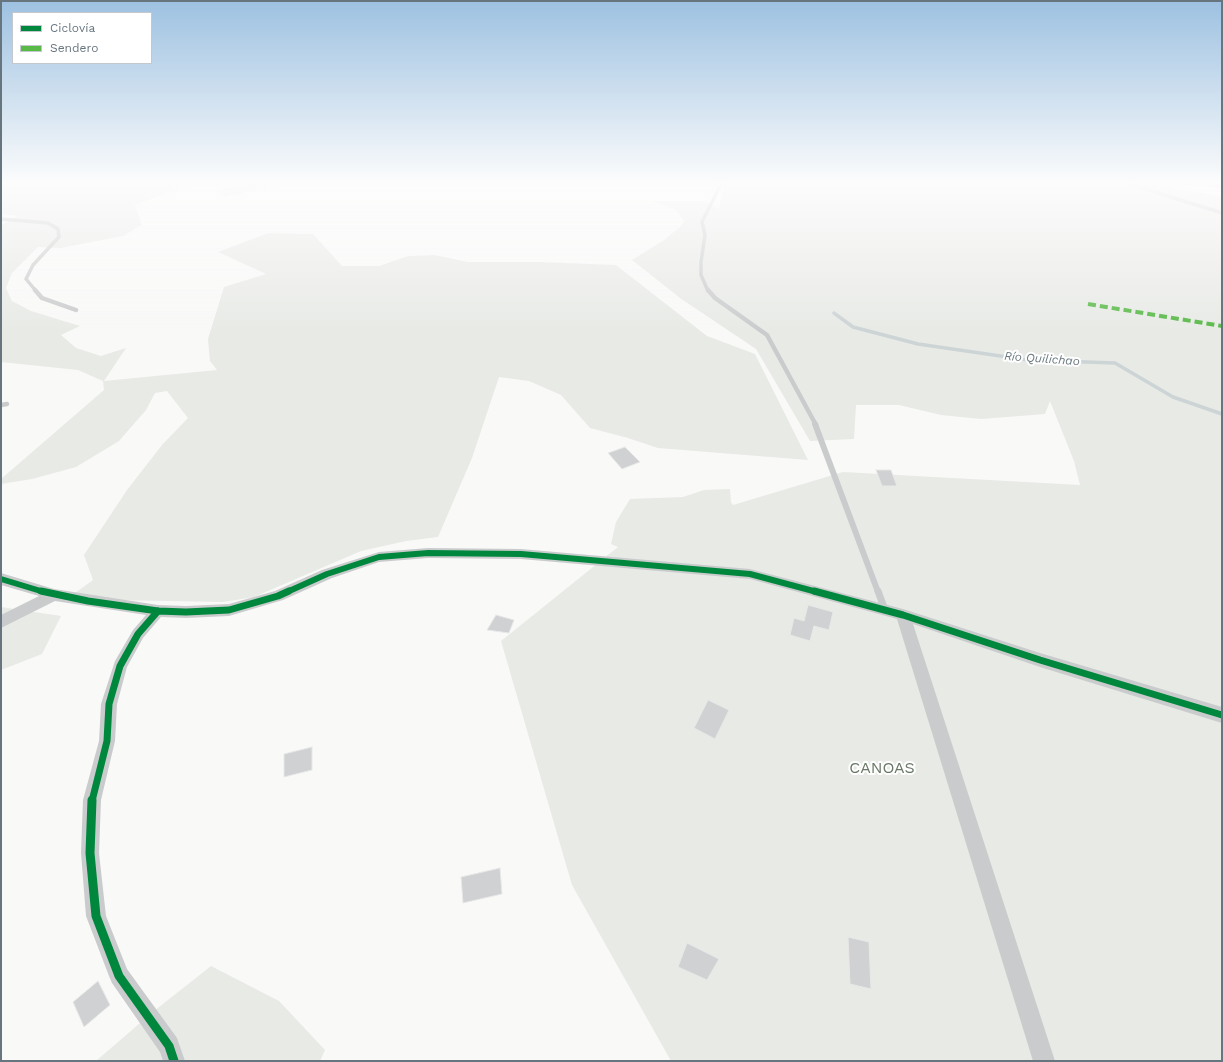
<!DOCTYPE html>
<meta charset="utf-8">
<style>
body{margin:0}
#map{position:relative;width:1223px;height:1062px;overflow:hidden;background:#f9f9f8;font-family:"Work Sans",sans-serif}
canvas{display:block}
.frame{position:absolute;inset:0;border:2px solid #67757f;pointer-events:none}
.legend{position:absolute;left:12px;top:12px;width:140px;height:52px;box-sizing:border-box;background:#fff;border:1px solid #c2c8cc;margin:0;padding:5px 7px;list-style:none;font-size:12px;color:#67757f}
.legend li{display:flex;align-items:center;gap:8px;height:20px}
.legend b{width:20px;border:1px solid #c2c8cc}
</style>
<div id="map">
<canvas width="1223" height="1062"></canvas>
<div class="frame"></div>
<ul class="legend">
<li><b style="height:5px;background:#00873e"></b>Ciclovía</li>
<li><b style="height:5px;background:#58b947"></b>Sendero</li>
</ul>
</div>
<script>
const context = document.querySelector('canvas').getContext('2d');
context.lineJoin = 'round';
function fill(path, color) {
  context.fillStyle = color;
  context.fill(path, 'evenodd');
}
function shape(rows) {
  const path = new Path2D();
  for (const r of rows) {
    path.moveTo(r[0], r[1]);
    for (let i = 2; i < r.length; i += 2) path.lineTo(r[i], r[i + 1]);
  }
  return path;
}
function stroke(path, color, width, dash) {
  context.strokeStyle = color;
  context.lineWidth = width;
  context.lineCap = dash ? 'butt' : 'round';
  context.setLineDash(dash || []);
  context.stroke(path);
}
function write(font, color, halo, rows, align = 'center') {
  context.font = font + ' "Work Sans",sans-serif';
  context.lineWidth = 4;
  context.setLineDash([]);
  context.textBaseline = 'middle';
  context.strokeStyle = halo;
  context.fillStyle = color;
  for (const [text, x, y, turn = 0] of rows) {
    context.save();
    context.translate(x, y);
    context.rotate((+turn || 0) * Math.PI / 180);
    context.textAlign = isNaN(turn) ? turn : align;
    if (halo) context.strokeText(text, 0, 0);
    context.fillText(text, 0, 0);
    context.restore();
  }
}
const green = shape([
 [1,184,190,184,135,205,142,225,123,236,61,248,38,247,12,273,6,288,12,301,31,311,80,326,61,335,76,348,101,356,126,348,104,381,217,370,210,361,208,339,224,287,266,274,218,252,268,233,313,234,342,266,379,266,408,256,435,255,468,262,541,262,616,265,707,336,755,354,808,460,658,448,628,438,590,428,561,395,529,381,499,377,472,458,438,537,406,541,361,551,254,597,223,602,111,600,71,596,93,580,84,555,127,490,162,445,188,418,167,391,155,393,146,410,119,441,76,467,32,479,1,484,1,479,104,390,103,381,78,370,1,362,1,225,18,216,1,214],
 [245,184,272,184,274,186,223,197,218,190],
 [724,184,1166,184,1173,188,1222,196,1222,1061,671,1061,572,885,501,641,618,547,611,544,616,522,630,499,683,497,704,490,730,489,731,502,733,505,843,472,1080,485,1074,461,1050,401,1045,414,981,419,941,415,899,405,856,405,854,439,810,441,756,349,680,298,632,260,664,240,680,227,684,221,676,210,652,201,704,201,719,209],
 [1,607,61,616,42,654,1,670],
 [211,966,279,1001,325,1050,320,1061,96,1061,154,1011]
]);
const stream = shape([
 [834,313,853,327,918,344,1028,360,1115,363,1173,397,1222,414]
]);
const building = shape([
 [625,447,640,462,622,469,608,453,625,447],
 [876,470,891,470,897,486,882,486,876,470],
 [808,605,833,612,829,630,814,626,810,641,790,635,794,618,804,621,808,605],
 [496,615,514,620,509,633,487,630,496,615],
 [708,700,729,710,715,739,694,728,708,700],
 [312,747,312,770,284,777,284,754,312,747],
 [500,868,502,894,463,903,461,877,500,868],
 [848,937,869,942,871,989,850,984,848,937],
 [687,943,719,959,707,980,678,967,687,943],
 [98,981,110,1005,84,1027,73,1002,98,981]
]);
const serviceFar3 = shape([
 [1130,184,1222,213],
 [1,219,48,223,58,229,59,237,33,265,26,279,36,291],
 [708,291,701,275,701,262,705,235,702,222,721,184]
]);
const serviceFar2 = shape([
 [35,290,42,298,76,310],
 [708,290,715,298,767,335,816,425],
 [1,405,7,404]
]);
const serviceFar1 = shape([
 [815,424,878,592]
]);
const service = shape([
 [878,591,885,610]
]);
const minor = shape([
 [1,184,8,184,1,187,1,184],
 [1204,184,1222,184,1222,188,1208,186,1204,184],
 [428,548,521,549,750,569,903,609,1040,653,1222,707,1222,723,1040,667,913,624,1055,1061,1033,1061,897,619,750,579,521,559,428,558,379,562,332,578,283,600,229,616,186,618,161,617,143,638,127,667,117,704,115,741,101,800,99,853,106,916,127,969,177,1038,185,1061,163,1061,160,1052,112,983,109,976,86,916,81,853,83,800,99,741,101,704,115,661,133,630,146,615,55,601,1,628,1,615,39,596,1,585,1,573,54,589,158,605,186,606,229,604,275,591,322,570,379,552,428,548]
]);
const quiet = shape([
 [1088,304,1222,326]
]);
const cyclewayFar2 = shape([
 [1,579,44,592],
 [287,592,327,574,379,557,428,553,521,554,750,574,817,592]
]);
const cyclewayFar1 = shape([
 [41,591,88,601,158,611,186,612,229,610,278,596,289,591],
 [814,591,903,615,1040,660,1222,715],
 [92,801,107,741,109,704,120,666,138,634,158,611]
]);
const cycleway = shape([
 [92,800,90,853,96,916,119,976,169,1046,174,1061]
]);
const farWaternames = [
 ["Río Quilichao",1042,359,4]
];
const nearParknames = [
 ["CANOAS",882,768]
];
fill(green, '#e8eae6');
stroke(stream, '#cdd4d6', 3.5);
fill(building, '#cfd1d2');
stroke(building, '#e8e8e8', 1);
stroke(serviceFar3, '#cacbcc', 3.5);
stroke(serviceFar2, '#cacbcc', 4.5);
stroke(serviceFar1, '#cacbcc', 6);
stroke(service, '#cacbcc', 7);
fill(minor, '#cacbcc');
stroke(quiet, '#58b947', 4, [8, 4]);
stroke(cyclewayFar2, '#00873e', 6);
stroke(cyclewayFar1, '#00873e', 7);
stroke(cycleway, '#00873e', 9);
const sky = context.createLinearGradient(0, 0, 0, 332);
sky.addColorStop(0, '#9dc1e1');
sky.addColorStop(0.55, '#fcfcfc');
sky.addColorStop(1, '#fcfcfc00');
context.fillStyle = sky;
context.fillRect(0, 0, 1223, 332);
write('italic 12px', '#68797f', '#fff', farWaternames);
write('16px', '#697866', '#fff', nearParknames);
</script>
